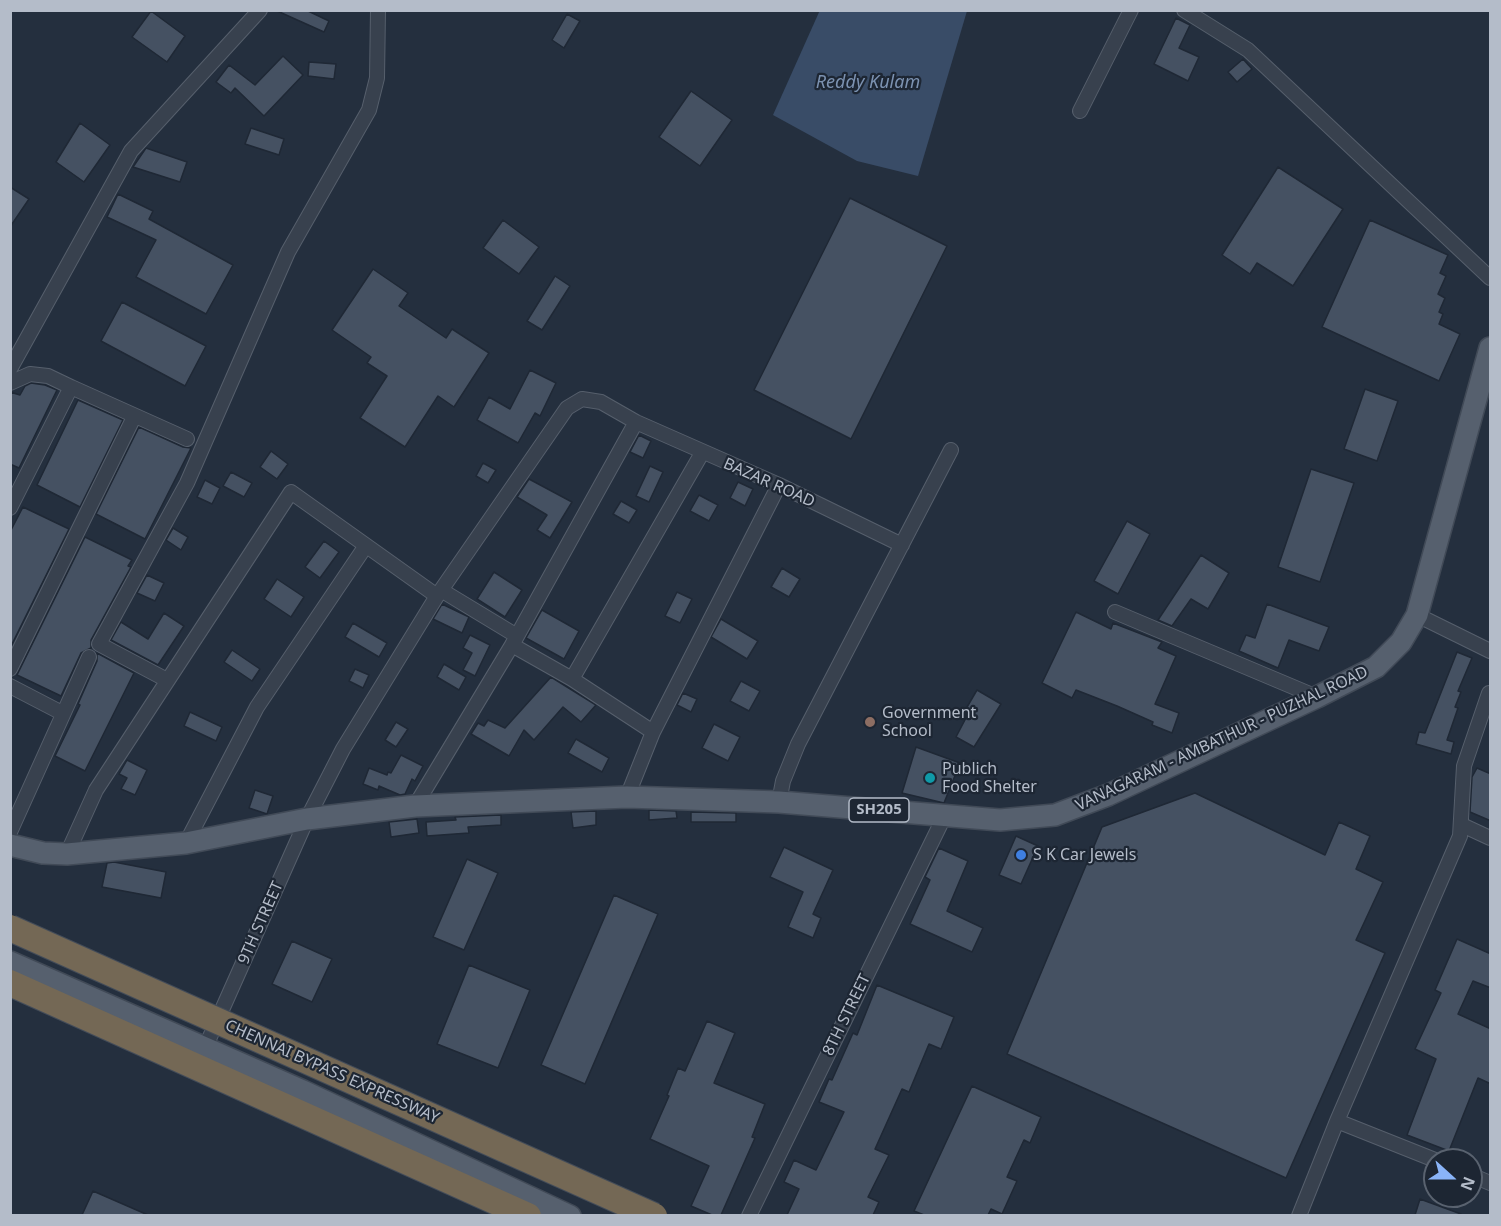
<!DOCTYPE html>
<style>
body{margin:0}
#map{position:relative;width:1501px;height:1226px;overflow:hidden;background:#242f3e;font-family:"Noto Sans",sans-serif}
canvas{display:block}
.frame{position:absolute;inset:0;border:12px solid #b4bcc9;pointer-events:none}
.north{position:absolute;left:1423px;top:1148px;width:60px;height:60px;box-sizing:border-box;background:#1d2633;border:2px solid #59626f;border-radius:50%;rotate:111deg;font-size:16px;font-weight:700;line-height:24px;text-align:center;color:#b4bcc9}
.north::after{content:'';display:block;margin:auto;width:21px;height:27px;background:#8ab4f8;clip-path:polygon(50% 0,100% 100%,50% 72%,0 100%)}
</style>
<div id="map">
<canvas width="1501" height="1226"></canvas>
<div class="frame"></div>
<div class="north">N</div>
</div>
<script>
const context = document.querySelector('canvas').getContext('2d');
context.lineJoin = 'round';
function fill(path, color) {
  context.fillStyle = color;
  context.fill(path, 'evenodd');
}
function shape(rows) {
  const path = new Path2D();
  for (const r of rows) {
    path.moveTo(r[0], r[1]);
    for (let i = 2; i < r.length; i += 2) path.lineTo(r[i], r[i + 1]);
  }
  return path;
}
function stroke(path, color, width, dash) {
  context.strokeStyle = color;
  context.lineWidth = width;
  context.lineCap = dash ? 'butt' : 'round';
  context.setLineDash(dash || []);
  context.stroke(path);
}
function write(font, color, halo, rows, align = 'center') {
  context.font = font + ' "Noto Sans",sans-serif';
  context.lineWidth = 4.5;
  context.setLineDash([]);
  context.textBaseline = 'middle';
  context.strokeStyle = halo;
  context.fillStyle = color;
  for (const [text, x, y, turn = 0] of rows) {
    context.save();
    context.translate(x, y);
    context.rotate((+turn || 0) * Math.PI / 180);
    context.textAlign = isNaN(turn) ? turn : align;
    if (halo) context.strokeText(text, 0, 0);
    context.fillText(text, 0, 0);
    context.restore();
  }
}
const water = shape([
 [820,10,967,11,918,176,857,161,773,115]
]);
const building = shape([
 [275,10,306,10,329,21,324,32,275,10],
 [151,11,185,36,167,62,132,37,151,11],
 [567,14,580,21,564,48,552,40,567,14],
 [1176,18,1190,25,1179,48,1199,57,1188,81,1154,64,1176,18],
 [283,56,303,75,264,116,235,88,231,93,216,82,229,65,255,85,283,56],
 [1243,59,1252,69,1237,82,1228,72,1243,59],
 [309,62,336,64,334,79,308,76,309,62],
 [691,91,732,120,700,166,659,137,691,91],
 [80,123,110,145,84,182,56,162,80,123],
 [251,128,284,139,279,155,245,144,251,128],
 [146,148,187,162,180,182,133,167,146,148],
 [1278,167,1343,209,1293,286,1257,263,1250,274,1222,255,1278,167],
 [10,187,29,199,10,227,10,187],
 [118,194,153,211,149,219,233,265,206,314,136,277,156,240,107,217,118,194],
 [850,198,947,246,851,439,754,390,850,198],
 [503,220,539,247,519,274,483,248,503,220],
 [1370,220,1448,255,1440,273,1446,276,1438,294,1445,298,1439,312,1443,314,1439,324,1460,334,1439,381,1322,327,1370,220],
 [373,269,408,293,399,306,446,338,452,329,489,353,454,407,438,396,405,447,360,418,387,376,367,363,371,357,332,330,373,269],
 [555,276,570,286,542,330,527,321,555,276],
 [122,302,206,346,185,386,101,341,122,302],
 [530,370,556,383,540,416,535,413,518,443,477,420,489,397,510,409,530,370],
 [31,383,45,385,57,390,19,468,10,464,10,392,20,395,25,386,31,383],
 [1365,389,1398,401,1377,461,1344,449,1365,389],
 [78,400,123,420,80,507,37,485,78,400],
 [139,427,183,447,191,448,145,539,96,514,139,427],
 [639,435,651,441,643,458,630,452,639,435],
 [271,451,288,464,277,479,260,467,271,451],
 [483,463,496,470,488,483,476,476,483,463],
 [650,466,663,472,649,502,636,496,650,466],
 [1311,469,1354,483,1320,582,1278,567,1311,469],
 [231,472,252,483,244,497,223,486,231,472],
 [529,479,572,502,550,538,537,530,547,515,517,497,529,479],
 [205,480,220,488,212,504,197,497,205,480],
 [738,482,753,489,745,506,730,498,738,482],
 [699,495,718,505,709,521,690,511,699,495],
 [621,501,637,510,629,523,613,514,621,501],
 [23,507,69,529,10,648,10,532,23,507],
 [1127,521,1150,534,1118,594,1094,581,1127,521],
 [173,528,188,537,181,550,166,540,173,528],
 [85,537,132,560,128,566,131,567,91,640,91,648,81,653,61,696,17,675,85,537],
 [324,541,339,552,320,578,305,567,324,541],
 [1201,555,1229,573,1208,609,1191,599,1172,626,1158,620,1201,555],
 [782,568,800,579,789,597,771,587,782,568],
 [494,572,522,590,505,617,477,599,494,572],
 [147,575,164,583,155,601,137,593,147,575],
 [277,579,304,597,291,617,264,599,277,579],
 [677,592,692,599,680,623,665,616,677,592],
 [442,604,469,617,462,633,433,619,442,604],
 [1267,604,1329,627,1319,651,1289,640,1278,668,1239,651,1246,635,1255,638,1267,604],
 [542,610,579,631,564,659,526,638,542,610],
 [1076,612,1111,629,1113,623,1162,642,1158,648,1176,656,1155,704,1179,713,1172,733,1152,725,1153,722,1117,706,1076,690,1072,698,1042,683,1076,612],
 [164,613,184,626,158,665,111,640,121,622,148,639,164,613],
 [721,619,758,641,747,659,711,637,721,619],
 [353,623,387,643,379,657,345,637,353,623],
 [470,635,490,645,475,676,463,670,472,653,463,648,470,635],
 [232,650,260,669,252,681,224,662,232,650],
 [1457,652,1472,658,1458,691,1461,692,1455,707,1458,708,1447,740,1454,742,1451,754,1416,744,1419,732,1425,733,1457,652],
 [97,653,134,673,85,771,55,756,80,705,78,704,97,661,97,653],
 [444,664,466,677,459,690,437,677,444,664],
 [355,669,369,675,363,688,349,681,355,669],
 [551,677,596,705,581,722,563,707,534,740,524,730,509,756,471,734,478,723,484,726,488,720,505,728,551,677],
 [741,681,760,691,749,711,730,701,741,681],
 [977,690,1001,704,974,747,956,737,967,716,963,714,977,690],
 [683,693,697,699,691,712,677,705,683,693],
 [190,712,222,727,216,741,184,726,190,712],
 [396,722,408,729,396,747,385,740,396,722],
 [714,724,740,737,728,761,702,748,714,724],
 [576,739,609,758,602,772,568,753,576,739],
 [916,747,960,763,944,803,902,793,916,747],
 [401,755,423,766,415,781,412,779,405,794,400,795,379,786,378,790,363,784,369,768,387,775,388,772,391,773,401,755],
 [127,760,147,770,135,795,121,789,127,778,119,774,127,760],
 [1477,768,1491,774,1491,821,1470,812,1472,777,1477,768],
 [255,790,273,796,267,814,249,808,255,790],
 [1195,793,1325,855,1339,822,1370,836,1356,869,1383,882,1356,940,1385,953,1286,1178,1007,1054,1102,827,1195,793],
 [649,810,676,811,677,818,649,820,649,810],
 [596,811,596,825,573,828,571,812,596,811],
 [691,812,736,813,736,822,691,822,691,812],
 [501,815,501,825,468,827,469,833,427,836,426,822,456,820,455,817,501,815],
 [417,819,419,833,391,837,389,822,417,819],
 [1016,836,1038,846,1021,884,999,875,1016,836],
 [784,847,833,870,813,914,821,918,813,938,788,927,803,892,770,877,784,847],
 [939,848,968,861,947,911,983,928,972,952,910,924,930,880,925,877,939,848],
 [467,859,498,873,464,950,433,937,467,859],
 [114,862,166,872,161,898,102,887,107,863,114,862],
 [614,895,658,914,585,1084,541,1065,614,895],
 [1457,939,1491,954,1491,988,1473,981,1458,1014,1491,1029,1491,1084,1478,1078,1449,1151,1407,1135,1436,1059,1415,1049,1441,993,1435,990,1457,939],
 [292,941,332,959,312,1002,272,984,292,941],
 [469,965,530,990,498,1068,437,1044,469,965],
 [877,985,954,1017,941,1049,929,1044,909,1092,902,1089,875,1149,889,1155,868,1197,879,1202,873,1215,787,1215,799,1189,784,1182,794,1160,816,1170,844,1112,819,1102,829,1079,832,1080,853,1033,857,1035,877,985],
 [707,1021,735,1033,714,1083,765,1104,752,1137,755,1138,721,1215,712,1215,691,1206,709,1166,650,1139,669,1096,667,1095,678,1068,685,1071,707,1021],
 [972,1086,1041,1117,1030,1143,1024,1140,1007,1177,1017,1181,1002,1214,991,1209,988,1215,924,1215,914,1211,972,1086],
 [93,1191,148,1215,82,1215,93,1191],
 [1420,1199,1461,1214,1460,1215,1415,1215,1420,1199]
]);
const street = shape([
 [1184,10,1248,50,1490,278],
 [1080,111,1131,10],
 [10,369,131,151,260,10],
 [10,383,30,374,48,376,71,387],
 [10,508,71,387,187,439],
 [441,590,517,636],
 [1115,612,1317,697],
 [1417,615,1490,651],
 [512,645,572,679,653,732],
 [10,669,134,417],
 [572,679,702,453],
 [167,680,99,644,187,483,288,252,369,110,377,78,378,10],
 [10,686,62,713],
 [627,797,653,732,779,485],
 [779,802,783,781,798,744,951,450],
 [415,806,512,645,636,422],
 [1462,825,1490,838],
 [10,832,89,657],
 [186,843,257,707,365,547],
 [67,854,96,790,291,492,437,596],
 [205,1048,307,819,343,749,437,596,567,408,582,399,601,402,636,422,779,485,902,545],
 [1337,1121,1435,1160],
 [1471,1175,1490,1183],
 [749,1216,945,815],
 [1299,1216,1337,1121,1460,836,1464,766,1489,693]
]);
const primary = shape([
 [10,845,43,853,67,854,186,843,307,819,415,806,627,797,779,802,1000,820,1055,815,1108,795,1317,697,1376,667,1401,642,1417,615,1490,348],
 [10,962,303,1091,570,1216]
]);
const highway = shape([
 [10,983,528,1216]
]);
const highwayBridge = shape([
 [10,928,654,1216]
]);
const markers = [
 [870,722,6,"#8d6e63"],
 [930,778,6,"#0f9aa8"],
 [1021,855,6,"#3f7fe0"]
];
const shields = [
 [879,810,60]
];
const shieldNames = [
 ["SH205",879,810]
];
const streetNames = [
 ["BAZAR ROAD",769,483,24],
 ["VANAGARAM - AMBATHUR - PUZHAL ROAD",1222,739,-25],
 ["9TH STREET",261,923,-66],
 ["8TH STREET",847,1015,-64],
 ["CHENNAI BYPASS EXPRESSWAY",332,1072,24]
];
const poiNames = [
 ["Government",882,713],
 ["School",882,731],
 ["Publich",942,769],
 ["Food Shelter",942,787],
 ["S K Car Jewels",1033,855]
];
const waterNames = [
 ["Reddy Kulam",868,83]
];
fill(water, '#394c67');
fill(building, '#455162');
stroke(building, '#1f2835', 1.5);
stroke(street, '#565f6c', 16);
stroke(primary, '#414a57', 24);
stroke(highway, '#434c59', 28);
stroke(street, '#38414e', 14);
stroke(primary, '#56606e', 21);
stroke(highway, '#746855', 26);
stroke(highwayBridge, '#434c59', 28, []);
stroke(highwayBridge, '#746855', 26);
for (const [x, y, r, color] of markers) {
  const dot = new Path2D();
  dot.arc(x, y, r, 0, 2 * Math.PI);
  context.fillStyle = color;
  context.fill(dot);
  stroke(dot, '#1d2633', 2);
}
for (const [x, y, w] of shields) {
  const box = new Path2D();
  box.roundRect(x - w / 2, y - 12, w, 24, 4.5);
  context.fillStyle = '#1d2633';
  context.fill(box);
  stroke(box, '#b4bcc9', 1.5);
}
write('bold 15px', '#b4bcc9', null, shieldNames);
write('16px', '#b4bcc9', '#1d2633', streetNames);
write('16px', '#b4bcc9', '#1d2633', poiNames, 'left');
write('italic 18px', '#7c92b1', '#1d2633', waterNames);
</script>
